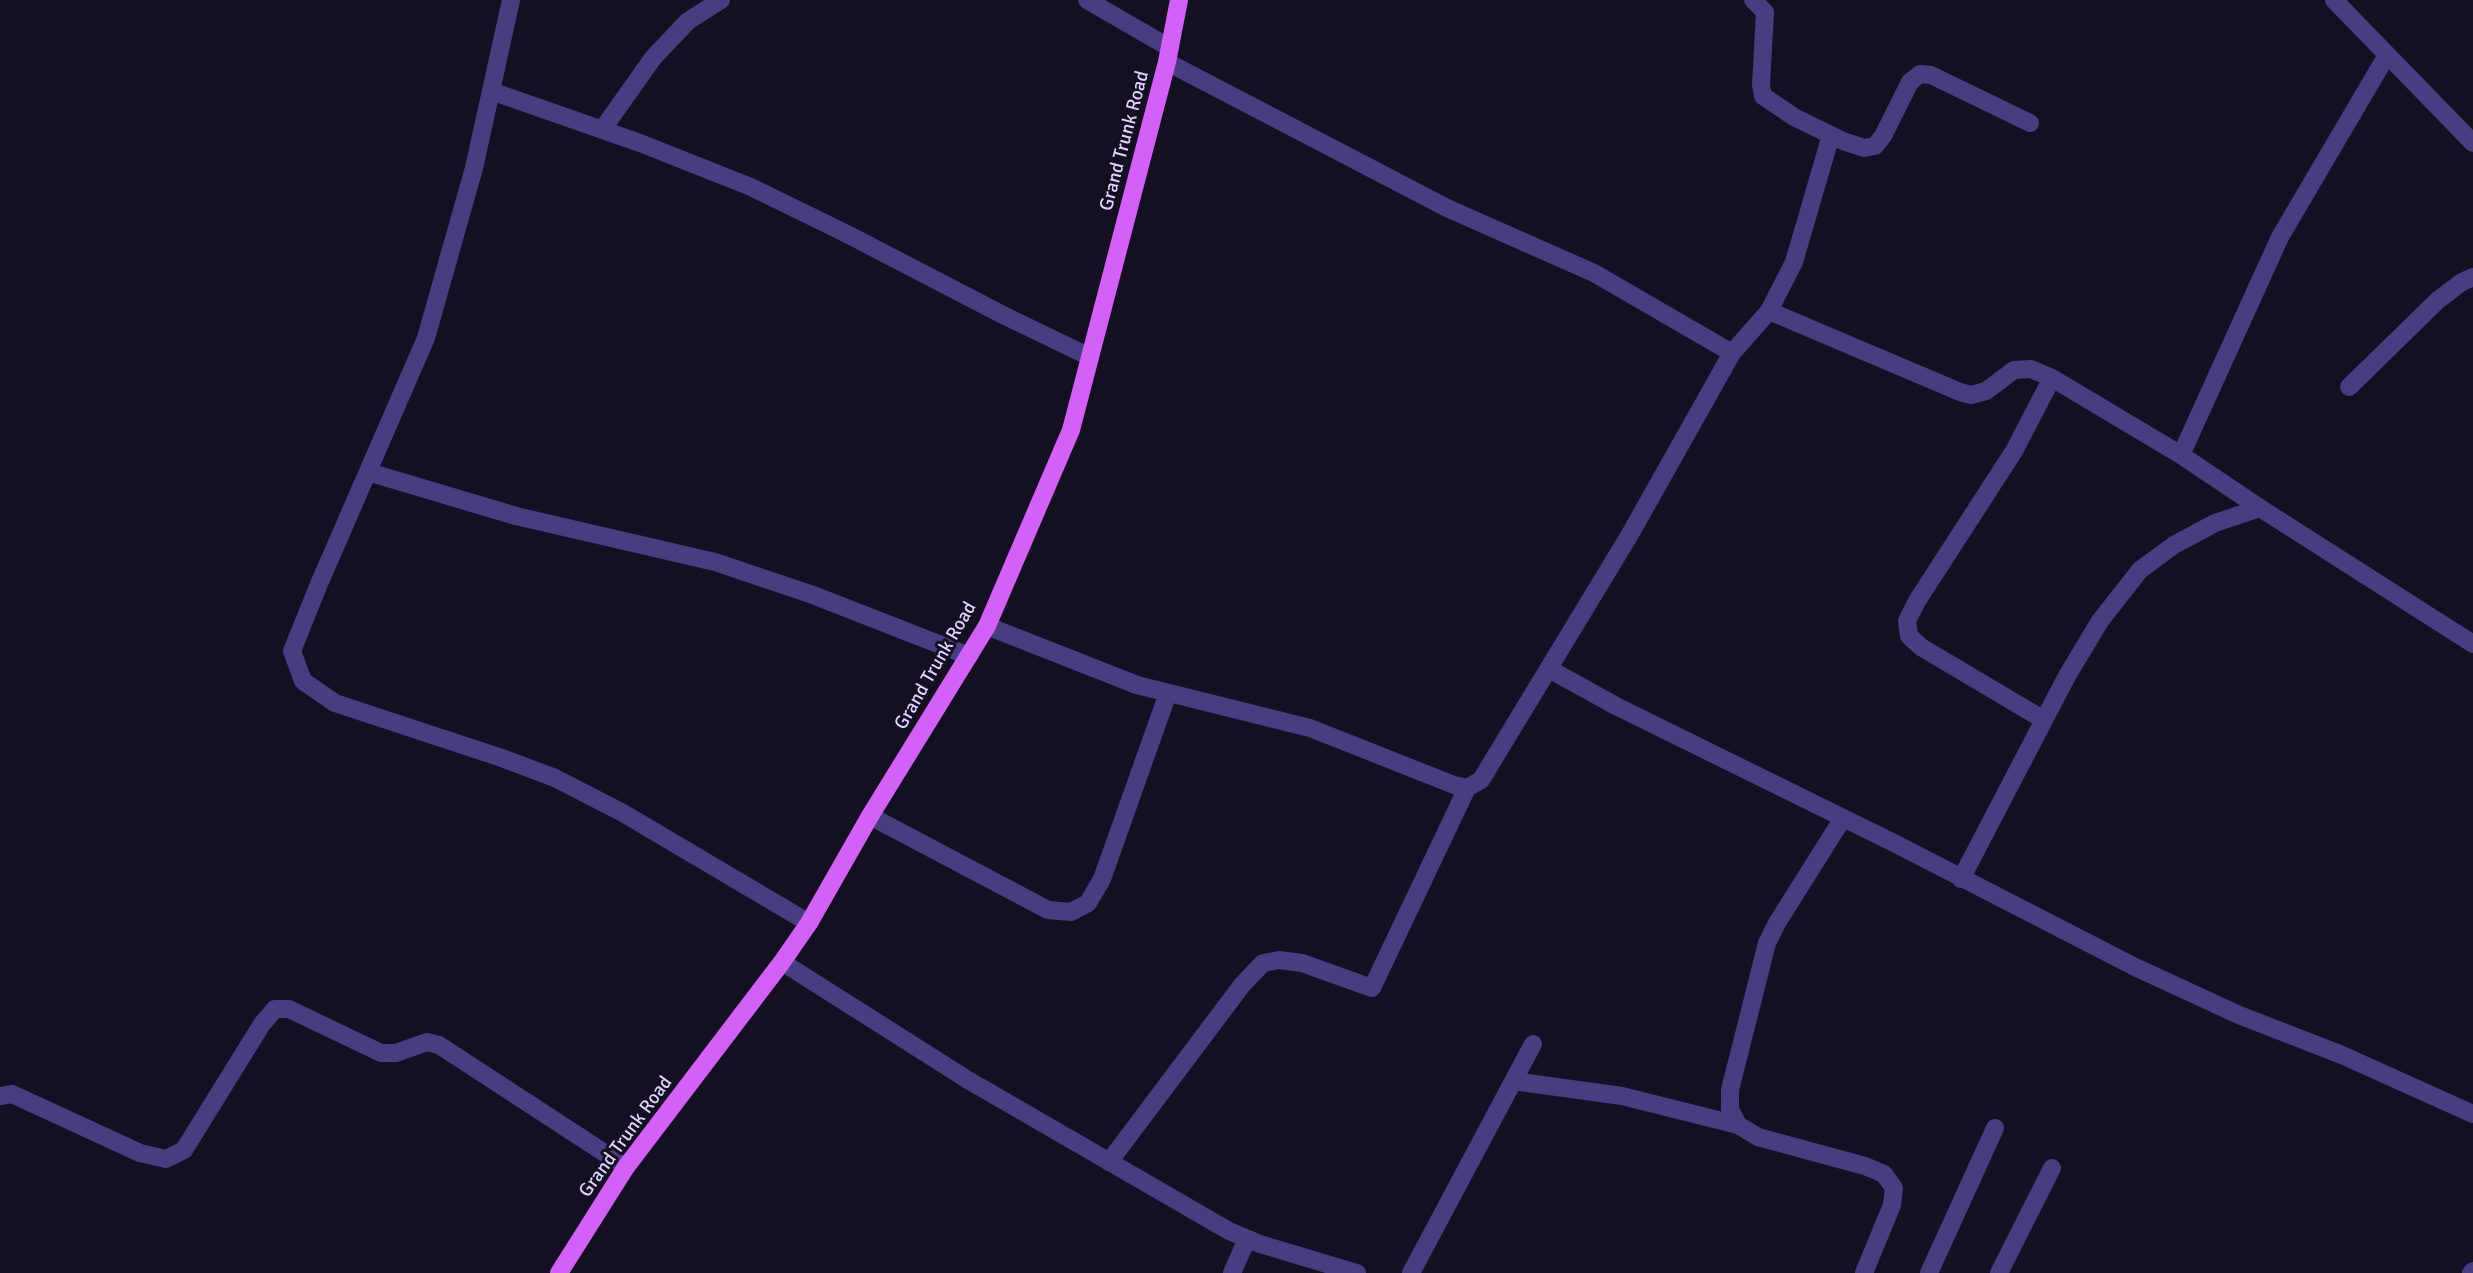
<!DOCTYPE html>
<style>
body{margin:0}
canvas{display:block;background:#150f23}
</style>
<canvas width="2473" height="1273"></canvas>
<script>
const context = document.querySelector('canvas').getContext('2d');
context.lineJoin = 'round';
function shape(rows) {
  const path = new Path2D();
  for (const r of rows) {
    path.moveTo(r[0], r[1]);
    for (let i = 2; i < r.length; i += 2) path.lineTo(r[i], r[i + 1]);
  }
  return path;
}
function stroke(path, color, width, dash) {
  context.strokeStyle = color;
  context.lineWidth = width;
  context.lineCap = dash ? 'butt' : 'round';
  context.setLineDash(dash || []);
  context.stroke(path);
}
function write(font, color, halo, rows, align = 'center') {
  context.font = font + ' Signika,sans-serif';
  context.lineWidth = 6;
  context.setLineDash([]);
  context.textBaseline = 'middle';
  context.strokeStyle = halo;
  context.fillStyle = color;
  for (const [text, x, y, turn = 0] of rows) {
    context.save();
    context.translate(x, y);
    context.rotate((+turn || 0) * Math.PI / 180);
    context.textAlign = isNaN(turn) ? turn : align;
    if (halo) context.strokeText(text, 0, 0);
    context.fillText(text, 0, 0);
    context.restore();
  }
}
const minor = shape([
 [511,0,474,168,426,338,319,584,292,651,303,681,335,703,502,758,555,778,623,813,809,923],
 [1087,0,1170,48],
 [1753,0,1765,12,1761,85,1763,96,1794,117,1843,141,1864,148,1875,146,1883,136,1910,82,1920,74,1931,75,2030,123],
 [2334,0,2473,143],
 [1167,62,1447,208,1594,273,1732,353],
 [491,91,640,143,751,187,847,234,1003,315,1090,357],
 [602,130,653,58,688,21,721,0],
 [1769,311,1960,392,1971,395,1986,391,2014,370,2031,369,2052,378,2181,455,2260,508,2473,644],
 [2349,387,2438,300,2462,282,2473,277],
 [2181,455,2280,237,2387,55],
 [368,472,516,516,715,562,813,595,969,656],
 [987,626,1137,685,1310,728,1454,785,1467,788,1481,780,1629,536,1732,353,1769,311,1794,262,1831,135],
 [1549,669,1616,706,1894,843,2135,967,2239,1015,2342,1055,2473,1114],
 [2044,720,1921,647,1909,636,1907,621,1917,601,2014,451,2052,378],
 [870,816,1048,910,1071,912,1088,903,1102,879,1168,693],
 [1843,818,1777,923,1767,943,1730,1090,1730,1109,1738,1125,1758,1137,1865,1166,1884,1174,1894,1188,1892,1205,1864,1273],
 [1961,879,2067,676,2100,621,2140,570,2174,545,2215,523,2260,508],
 [782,962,968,1080,1229,1231,1260,1244,1357,1273],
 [1513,1081,1622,1096,1738,1125],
 [0,1096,12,1094,140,1153,166,1159,184,1150,262,1024,275,1009,289,1009,381,1053,396,1053,427,1042,439,1045,626,1167],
 [1109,1162,1242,985,1263,963,1279,960,1302,963,1372,988,1467,788],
 [1232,1273,1247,1239],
 [1411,1273,1533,1044],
 [1929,1273,1995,1128],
 [1999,1273,2052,1168]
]);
const tertiary = shape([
 [2471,1273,2473,1271]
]);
const primary = shape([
 [559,1273,626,1167,782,962,809,923,870,816,987,626,1071,430,1167,62,1179,0]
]);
const streetNames = [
 ["Grand Trunk Road",1125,141,-75],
 ["Grand Trunk Road",936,666,-60],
 ["Grand Trunk Road",626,1137,-54]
];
stroke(minor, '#483d80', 18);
stroke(tertiary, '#483d80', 18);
stroke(primary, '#d360f7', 18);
write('19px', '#ded4fd', '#150f23', streetNames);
</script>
